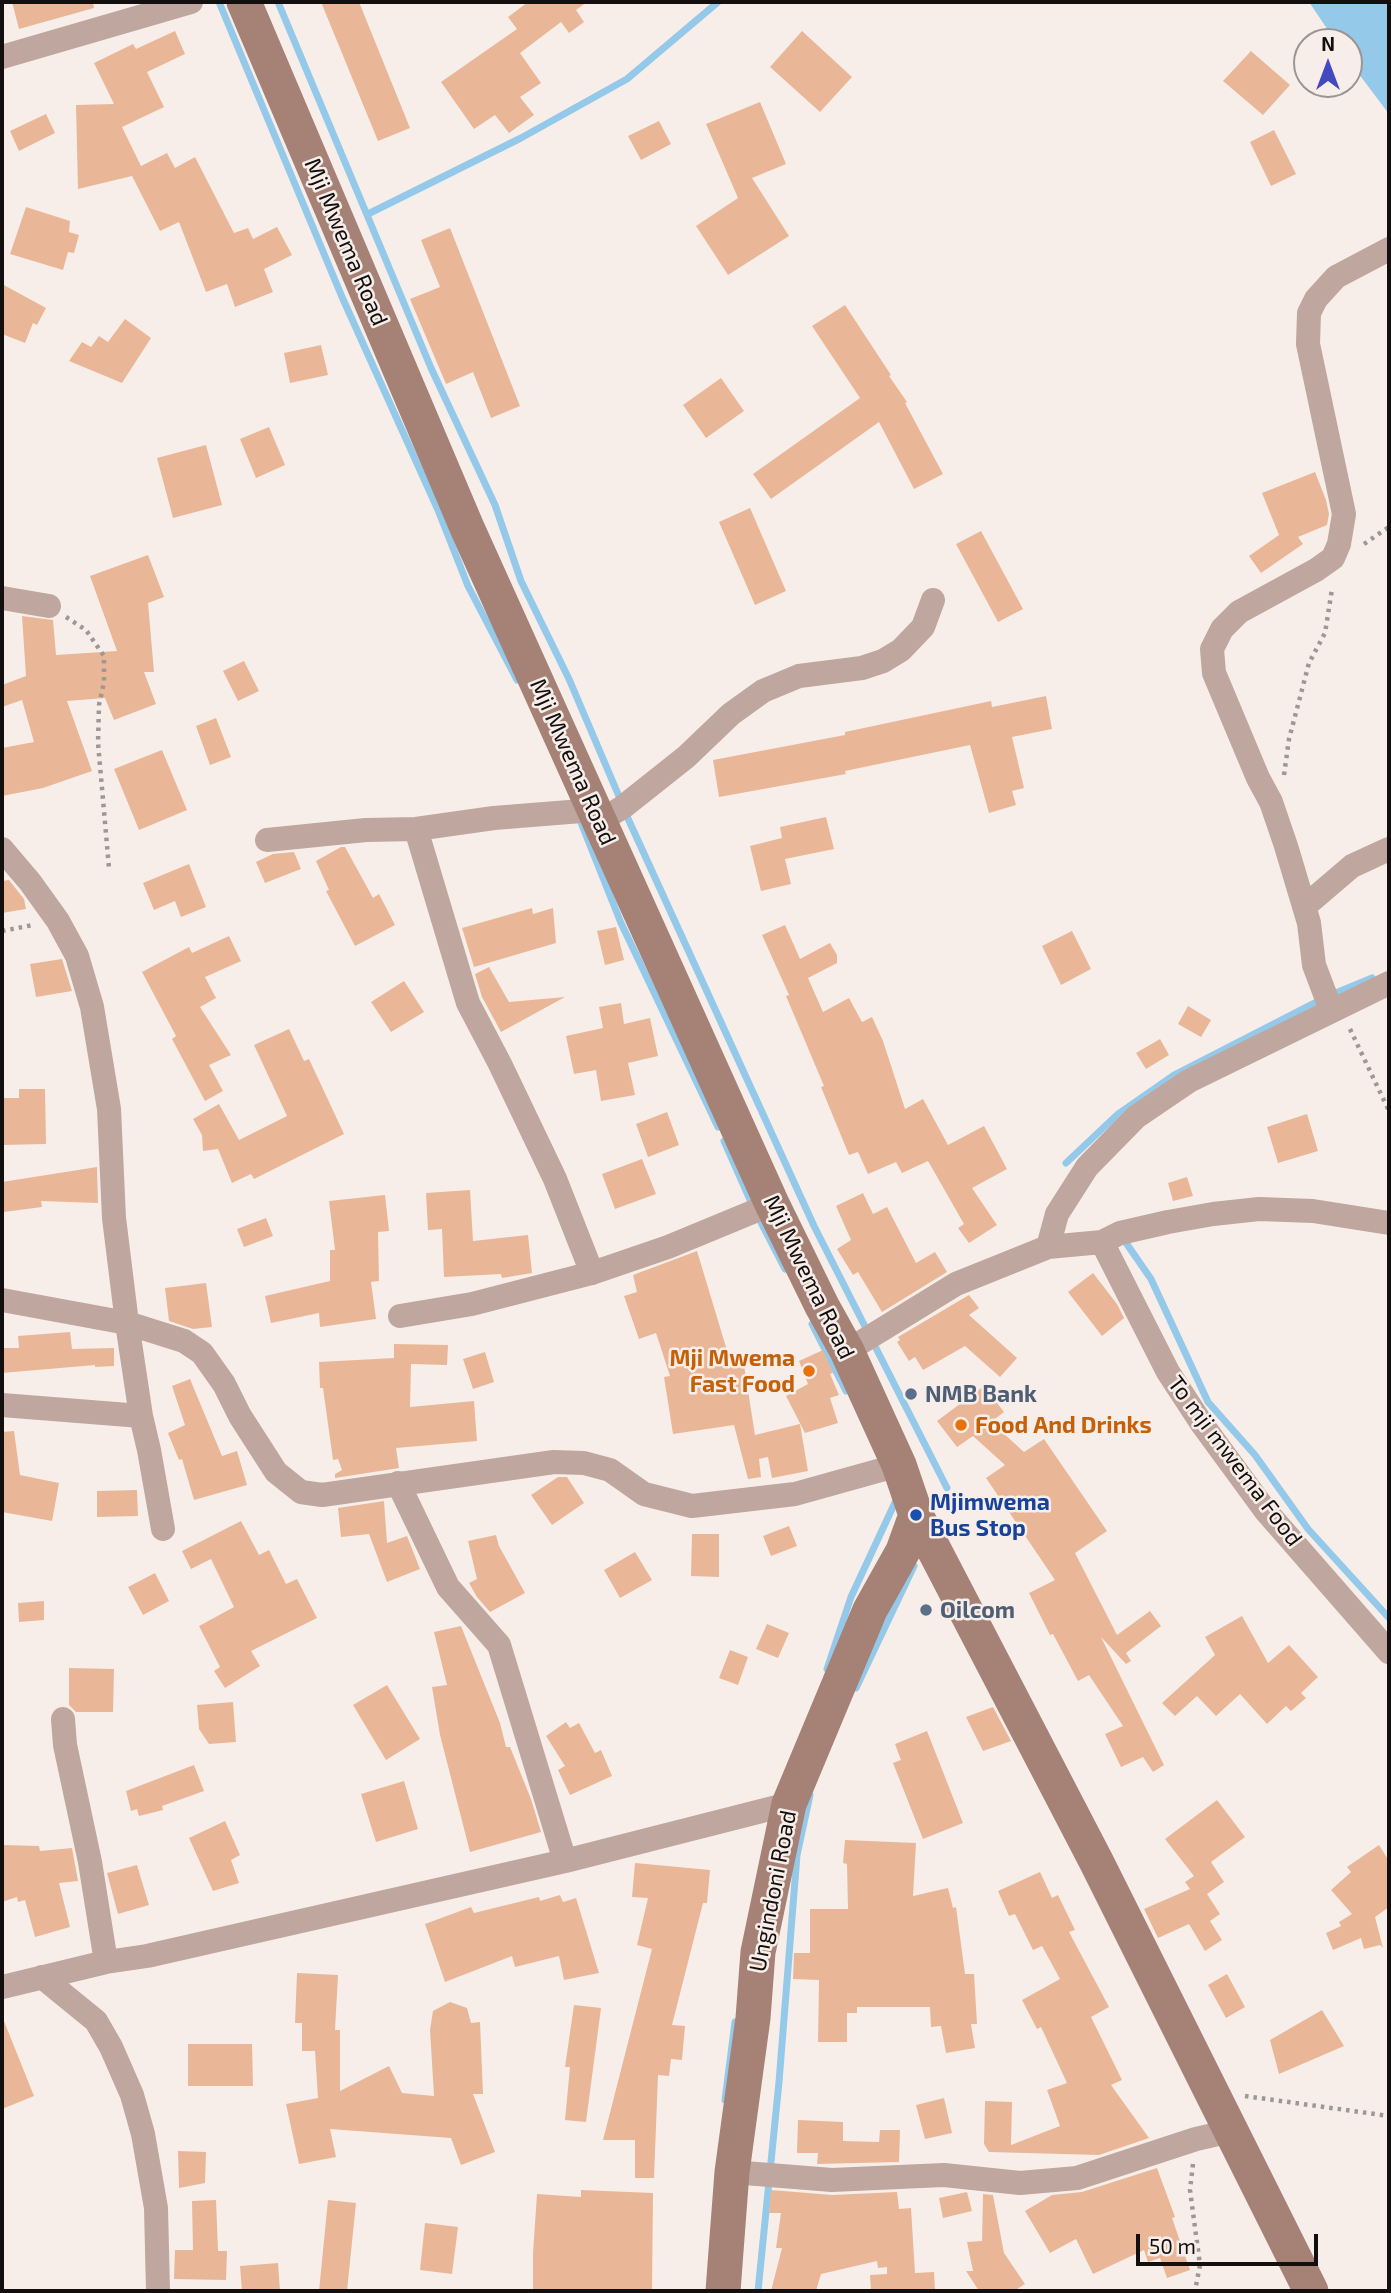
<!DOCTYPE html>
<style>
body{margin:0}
#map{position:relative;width:1391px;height:2293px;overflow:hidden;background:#f7eee9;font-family:"Exo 2",sans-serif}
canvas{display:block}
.frame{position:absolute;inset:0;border:4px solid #120f0e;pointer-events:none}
.north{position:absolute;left:1293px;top:28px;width:70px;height:70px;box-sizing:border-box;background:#f7eee9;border:2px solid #9b9591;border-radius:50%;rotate:0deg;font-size:19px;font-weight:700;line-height:28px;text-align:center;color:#120f0e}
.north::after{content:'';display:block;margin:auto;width:24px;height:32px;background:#4349be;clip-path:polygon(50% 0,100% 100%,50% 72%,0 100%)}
.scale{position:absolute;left:1136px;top:2234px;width:182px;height:32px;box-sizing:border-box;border:4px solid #120f0e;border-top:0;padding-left:9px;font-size:21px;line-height:24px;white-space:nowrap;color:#120f0e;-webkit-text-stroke:5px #f7eee9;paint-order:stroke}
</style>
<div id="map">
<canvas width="1391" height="2293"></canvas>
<div class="frame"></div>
<div class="north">N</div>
<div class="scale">50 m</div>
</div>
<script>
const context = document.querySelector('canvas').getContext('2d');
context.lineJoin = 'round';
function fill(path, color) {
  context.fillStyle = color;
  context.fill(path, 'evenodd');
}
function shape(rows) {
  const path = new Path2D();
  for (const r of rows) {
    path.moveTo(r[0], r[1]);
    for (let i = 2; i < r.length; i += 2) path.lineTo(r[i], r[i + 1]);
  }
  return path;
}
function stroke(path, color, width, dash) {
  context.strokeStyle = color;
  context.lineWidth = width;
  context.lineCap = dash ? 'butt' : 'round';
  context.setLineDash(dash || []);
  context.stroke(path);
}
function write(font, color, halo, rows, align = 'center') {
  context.font = font + ' "Exo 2",sans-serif';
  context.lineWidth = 5;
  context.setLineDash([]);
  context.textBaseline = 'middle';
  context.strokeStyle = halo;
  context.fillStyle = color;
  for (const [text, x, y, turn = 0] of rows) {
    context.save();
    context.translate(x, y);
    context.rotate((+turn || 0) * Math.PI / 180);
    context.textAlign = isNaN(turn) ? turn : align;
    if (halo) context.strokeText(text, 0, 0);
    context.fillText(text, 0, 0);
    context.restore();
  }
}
const water = shape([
 [1309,2,1389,2,1389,114,1349,61,1349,42,1336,42]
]);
const stream = shape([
 [219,2,342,297,438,510,468,586,517,680],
 [278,2,431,368,495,505,521,581,569,679,621,801],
 [368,214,521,138,627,79,718,2],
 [625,812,814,1226,947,1488],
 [578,815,621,923,718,1127],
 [724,1141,755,1211,785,1269],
 [1066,1163,1118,1114,1174,1075,1326,997,1372,978],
 [1122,1237,1151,1279,1208,1402,1255,1455,1308,1529,1389,1618],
 [812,1324,846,1391],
 [827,1669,851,1597,898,1496],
 [856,1688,914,1566],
 [725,2100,735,2022],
 [758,2291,779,2082,797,1855,810,1795]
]);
const building = shape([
 [12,2,93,2,94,8,19,29],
 [321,2,359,2,410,128,378,141],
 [528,2,587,2,576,10,584,22,569,33,561,22,520,53,541,83,520,97,534,115,509,133,495,115,474,129,441,82,517,29,508,17],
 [175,31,185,54,147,72,164,107,122,127,141,166,167,153,175,168,195,157,234,233,248,228,253,239,277,227,292,255,264,269,273,292,235,307,227,284,206,292,179,222,160,231,132,176,78,189,76,105,114,104,94,63,133,44,136,49],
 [802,31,852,77,820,112,770,67],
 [1251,51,1290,85,1263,115,1223,81],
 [760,102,786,164,752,178,789,236,728,275,696,226,738,198,706,124],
 [46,114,55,133,19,151,10,131],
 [659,121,671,144,641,160,628,136],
 [1274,130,1296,174,1271,186,1250,142],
 [26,207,70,221,69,232,79,235,74,253,68,252,63,270,10,254],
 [450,228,520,406,491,418,473,372,446,384,410,299,440,287,421,240],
 [2,284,46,308,37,325,33,323,25,343,2,334],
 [845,305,891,375,889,376,907,402,905,403,943,474,914,489,879,422,771,499,753,474,860,398,812,326],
 [125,319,151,338,122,383,69,361,82,342,91,347,99,336,108,342],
 [321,345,328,375,290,383,284,353],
 [721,378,744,411,706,438,683,405],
 [269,427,285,465,256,478,240,439],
 [206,445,222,505,173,518,157,458],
 [1315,472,1326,500,1329,514,1327,525,1298,537,1303,544,1261,573,1249,556,1279,535,1262,493],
 [750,508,786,591,755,605,719,522],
 [981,531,1023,609,998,622,956,544],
 [148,555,164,597,148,603,154,672,144,672,156,704,114,720,105,698,67,701,92,771,43,788,2,796,2,748,34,742,22,700,2,707,2,685,26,676,22,616,53,620,56,655,117,651,90,576],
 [244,661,259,691,238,701,223,671],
 [1046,696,1052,729,1012,737,1024,788,1012,791,1016,805,989,813,970,745,845,771,846,774,719,797,713,760,845,735,845,732,991,701,992,707],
 [216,718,231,757,210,765,196,726],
 [162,750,187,810,139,830,114,769],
 [826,817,834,849,785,859,791,884,761,891,750,846,782,838,780,827],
 [341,847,345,847,373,898,379,894,395,925,355,946,326,891,329,890,316,861],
 [294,852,301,869,265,883,256,862,273,854],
 [189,864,206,907,181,917,175,901,154,910,143,883],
 [9,880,24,899,26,909,2,913,2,881],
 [532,908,533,914,553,908,556,943,474,967,462,928],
 [785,925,800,959,830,943,837,955,837,963,808,978,823,1012,849,998,862,1022,872,1017,883,1041,905,1109,923,1099,948,1145,984,1126,1007,1169,972,1188,997,1225,969,1243,958,1228,964,1224,928,1161,902,1173,896,1162,868,1174,858,1152,849,1155,821,1087,824,1086,786,996,789,995,762,935],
 [616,927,624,960,605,965,597,931],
 [1072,931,1091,969,1061,985,1042,946],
 [229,936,241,961,205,977,216,998,200,1007,231,1055,209,1065,223,1091,205,1101,172,1039,176,1036,142,972,189,947,192,953],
 [62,959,72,991,36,997,30,964],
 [489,967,509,1002,565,997,501,1032,482,997,475,974],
 [404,981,424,1012,391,1032,371,1002],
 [621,1003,624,1024,650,1018,658,1056,628,1063,635,1095,601,1101,596,1070,574,1074,566,1036,603,1028,599,1007],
 [1188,1006,1211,1020,1201,1037,1178,1024],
 [289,1029,304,1061,309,1059,344,1134,254,1179,251,1174,232,1183,218,1149,203,1151,202,1135,193,1119,219,1104,239,1140,287,1116,254,1045],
 [1160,1039,1169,1055,1146,1069,1136,1053],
 [19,1089,45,1089,46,1144,2,1145,2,1098,19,1098],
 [667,1112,679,1145,648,1157,636,1124],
 [1307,1114,1318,1151,1278,1163,1267,1127],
 [642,1159,656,1194,615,1209,602,1174],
 [97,1167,98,1203,41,1201,42,1207,4,1212,2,1182],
 [1187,1177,1193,1196,1173,1201,1168,1183],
 [470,1190,473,1241,528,1235,532,1273,502,1278,501,1274,444,1277,442,1229,428,1230,426,1193],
 [863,1193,873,1214,887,1207,916,1263,935,1252,947,1272,882,1312,858,1272,853,1275,837,1249,851,1240,836,1206],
 [385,1195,389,1231,378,1232,379,1281,371,1282,376,1319,320,1327,319,1313,271,1323,265,1296,330,1281,330,1250,335,1250,329,1201],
 [266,1218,273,1236,244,1247,237,1229],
 [697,1251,732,1367,744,1365,755,1435,800,1424,808,1471,772,1478,768,1457,759,1459,761,1477,748,1479,734,1425,673,1434,664,1377,670,1376,656,1333,639,1339,624,1296,637,1292,633,1275],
 [1093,1273,1117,1304,1124,1318,1102,1336,1068,1292],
 [206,1283,212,1327,193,1329,169,1321,165,1288],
 [969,1295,979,1308,969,1315,1017,1358,1000,1377,965,1346,923,1370,915,1357,909,1361,897,1342,900,1340,898,1337],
 [70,1332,72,1349,114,1348,114,1366,95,1367,95,1365,2,1373,2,1348,19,1348,18,1336],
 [394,1344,448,1345,447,1365,411,1364,410,1407,474,1401,477,1441,396,1448,399,1468,335,1478,335,1474,342,1470,338,1459,333,1460,323,1388,320,1388,319,1362,394,1358],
 [823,1350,833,1373,830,1374,839,1395,830,1398,838,1423,805,1433,786,1396,808,1384,799,1361],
 [485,1352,494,1382,473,1389,463,1359],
 [190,1379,222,1456,237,1451,247,1485,194,1500,182,1459,179,1460,168,1433,185,1425,172,1386],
 [984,1386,1004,1412,991,1422,1024,1452,1044,1439,1107,1531,1075,1553,1117,1635,1150,1611,1161,1626,1126,1653,1131,1661,1126,1664,1101,1637,1164,1765,1153,1772,1143,1757,1121,1767,1105,1734,1123,1726,1089,1675,1078,1681,1053,1634,1050,1635,1029,1593,1055,1580,986,1478,1005,1465,973,1436,957,1447,937,1421],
 [14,1431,20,1475,59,1483,52,1521,2,1512,2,1432],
 [558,1477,567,1477,584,1503,552,1525,531,1495],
 [137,1490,138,1516,97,1517,97,1491],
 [384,1501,387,1543,407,1536,420,1569,387,1582,369,1534,341,1537,338,1508],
 [241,1521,259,1555,269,1550,286,1584,297,1579,317,1618,251,1651,260,1666,225,1688,214,1671,220,1667,199,1626,234,1607,211,1559,191,1569,182,1551],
 [789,1526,797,1546,771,1556,763,1536],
 [692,1534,719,1534,719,1577,691,1576],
 [496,1535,499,1546,525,1593,490,1612,477,1597,469,1583,477,1579,468,1541],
 [635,1552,652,1580,620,1598,604,1570],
 [155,1573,169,1601,143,1615,128,1587],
 [44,1601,44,1620,19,1622,18,1603],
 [1242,1616,1268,1663,1289,1645,1318,1677,1301,1693,1306,1698,1291,1711,1286,1706,1267,1724,1240,1694,1216,1716,1197,1696,1175,1716,1162,1703,1215,1655,1205,1637],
 [767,1624,789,1633,778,1658,756,1649],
 [461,1626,500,1723,506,1747,510,1747,531,1799,541,1832,470,1852,440,1735,432,1687,447,1685,434,1632],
 [730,1650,748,1657,738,1685,719,1678],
 [69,1668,114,1669,113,1712,76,1712,69,1705],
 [387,1685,420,1739,386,1760,353,1705],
 [233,1702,236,1742,209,1744,199,1729,197,1705],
 [993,1707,1011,1741,983,1751,966,1717],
 [566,1722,570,1728,579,1723,595,1753,601,1750,612,1776,570,1795,558,1770,565,1766,546,1736],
 [927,1731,963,1823,923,1839,893,1763,901,1760,895,1744],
 [194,1765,204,1791,162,1806,163,1810,139,1816,137,1809,131,1811,126,1791],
 [404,1781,418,1829,376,1842,361,1794],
 [1217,1800,1245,1837,1211,1862,1224,1882,1207,1894,1220,1914,1210,1921,1222,1940,1205,1951,1189,1924,1158,1938,1144,1909,1190,1889,1185,1882,1194,1876,1165,1839],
 [225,1821,240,1855,231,1860,239,1883,213,1891,189,1838],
 [845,1840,916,1843,913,1896,948,1888,953,1908,956,1907,965,1974,974,1974,977,2024,971,2024,975,2048,946,2053,941,2026,931,2027,930,2007,857,2007,857,2013,847,2013,847,2042,818,2042,819,1980,793,1979,794,1953,810,1953,810,1909,848,1909,847,1864,843,1863],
 [2,1845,39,1846,40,1851,72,1848,78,1881,59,1883,70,1927,35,1937,25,1900,18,1902,17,1897,2,1902],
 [1379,1845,1389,1861,1389,1907,1375,1917,1383,1948,1380,1945,1364,1949,1361,1938,1333,1950,1326,1933,1341,1926,1339,1922,1352,1914,1331,1890,1351,1872,1347,1867],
 [635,1863,710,1870,707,1903,703,1903,672,2025,685,2026,682,2060,671,2059,669,2076,658,2075,654,2178,635,2178,635,2140,603,2140,652,1949,637,1945,648,1898,632,1897],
 [137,1865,149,1905,118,1914,107,1873],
 [1040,1872,1052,1898,1058,1895,1075,1930,1069,1932,1109,2007,1091,2017,1122,2080,1111,2085,1149,2138,1099,2155,989,2152,984,2144,985,2101,1012,2102,1011,2145,1060,2126,1047,2090,1067,2083,1041,2027,1037,2029,1022,2000,1060,1979,1042,1946,1033,1950,1015,1914,1009,1916,998,1891],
 [560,1895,563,1902,576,1898,599,1973,564,1980,559,1956,515,1967,512,1956,445,1982,425,1924,471,1907,474,1913,539,1897,540,1901],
 [297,1973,338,1975,335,2030,340,2030,340,2091,389,2066,402,2093,434,2096,430,2030,433,2011,450,2002,467,2008,471,2023,480,2022,483,2094,473,2094,495,2152,461,2165,451,2138,330,2129,336,2157,299,2164,286,2104,318,2098,315,2051,302,2051,302,2023,295,2023],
 [1227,1974,1245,2007,1226,2018,1208,1985],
 [574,2005,601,2008,586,2122,565,2120,570,2067,565,2067],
 [1322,2010,1344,2046,1279,2074,1270,2040],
 [2,2016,34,2096,2,2109],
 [188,2044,252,2044,253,2086,188,2086],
 [944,2098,952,2133,925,2139,916,2105],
 [798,2120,843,2122,843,2141,879,2142,880,2130,900,2130,899,2162,817,2164,818,2153,797,2153],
 [178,2151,206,2152,205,2183,179,2188],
 [1157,2168,1175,2217,1172,2218,1190,2270,1167,2278,1160,2258,1148,2262,1144,2250,1093,2274,1076,2239,1050,2253,1025,2211,1052,2195,1082,2192],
 [581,2190,653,2193,652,2291,533,2291,533,2253,537,2194,581,2197],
 [771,2190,832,2195,897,2192,899,2209,911,2208,915,2273,934,2272,935,2291,871,2291,870,2275,887,2274,887,2267,878,2268,877,2261,821,2274,816,2291,771,2291,782,2248,776,2248,781,2213,769,2213],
 [967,2192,972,2211,943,2218,939,2198],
 [983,2194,993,2195,1004,2253,1025,2284,1014,2291,979,2291,966,2271,973,2271,967,2242,982,2241],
 [216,2200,218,2251,227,2251,226,2280,174,2279,175,2250,193,2250,192,2201],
 [328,2200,356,2203,347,2291,319,2291],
 [425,2223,458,2227,452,2274,420,2270],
 [278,2263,280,2291,242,2291,240,2266]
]);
const path = shape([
 [1364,544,1389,527],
 [66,617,86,630,104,656,104,682,99,705,98,743,109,868],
 [1284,775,1289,739,1309,663,1325,633,1332,589],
 [2,931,33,925],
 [1350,1029,1389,1111],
 [1245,2096,1389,2116],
 [1193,2164,1190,2190,1200,2265,1195,2291]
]);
const minor = shape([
 [2,57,191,2],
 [2,598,49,606],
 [600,821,623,807,686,757,731,714,763,691,799,676,862,668,883,661,901,650,923,627,933,600],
 [416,829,468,1003,500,1064,555,1179,592,1273],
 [267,840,366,830,416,829,494,818,594,810],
 [2,849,30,882,58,921,77,956,92,1007,109,1109,114,1218,127,1323,141,1416,149,1450,163,1529],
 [1304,907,1352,866,1389,849],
 [1331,1010,1314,965,1309,923,1286,846,1271,802,1258,778,1214,673,1212,649,1222,629,1239,612,1316,570,1333,558,1339,544,1344,514,1308,344,1309,313,1316,299,1336,277,1389,249],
 [1102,1242,1120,1233,1168,1222,1213,1214,1259,1209,1313,1211,1389,1223],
 [1048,1247,1057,1214,1087,1167,1136,1117,1189,1081,1389,983],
 [2,1300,127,1323,184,1341,202,1353,224,1384,240,1416,276,1472,301,1492,322,1495,554,1462,584,1463,610,1470,644,1494,692,1506,795,1494,899,1465],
 [400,1316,472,1304,592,1273,668,1247,772,1204],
 [847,1351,956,1284,1048,1247,1102,1242,1168,1372,1202,1424,1265,1510,1389,1652],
 [2,1405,141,1416],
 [398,1483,448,1587,499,1645,565,1861],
 [63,1719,65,1745,90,1862,106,1962],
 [42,1977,96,2021,111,2047,132,2095,143,2134,156,2208,158,2291],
 [2,1987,106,1962,147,1956,565,1861,789,1804],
 [732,2172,832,2180,944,2175,1020,2183,1077,2178,1196,2139,1231,2131]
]);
const secondary = shape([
 [244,2,468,530,772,1204,822,1306,847,1351,899,1465,916,1515,1096,1861,1311,2291],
 [723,2291,732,2172,753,2018,758,1952,789,1804,870,1610,903,1551,916,1515]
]);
const markers = [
 [809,1371,7,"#e8710a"],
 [911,1394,7,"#5c6f8a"],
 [961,1425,7,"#e8710a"],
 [916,1515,7,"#1a4fb4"],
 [926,1610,7,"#5c6f8a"]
];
const streetNames = [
 ["Mji Mwema Road",346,242,67],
 ["Mji Mwema Road",573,762,66],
 ["Mji Mwema Road",809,1277,64],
 ["To mji mwema Food",1235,1461,53],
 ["Ungindoni Road",773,1891,-79]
];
const foodNames = [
 ["Mji Mwema",795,1358],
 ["Fast Food",795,1384],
 ["Food And Drinks",975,1425,"left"]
];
const serviceNames = [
 ["NMB Bank",925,1394],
 ["Oilcom",940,1610]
];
const transitNames = [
 ["Mjimwema",930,1502],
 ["Bus Stop",930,1528]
];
fill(water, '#95c9ea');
stroke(stream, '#95c9ea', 7);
fill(building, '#e9b798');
stroke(path, '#9e9794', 4.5, [3.5, 5]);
stroke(minor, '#bfa69e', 24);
stroke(secondary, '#a68176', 35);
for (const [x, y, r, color] of markers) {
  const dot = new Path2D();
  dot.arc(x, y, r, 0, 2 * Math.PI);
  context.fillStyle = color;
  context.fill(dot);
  stroke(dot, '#f7eee9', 2.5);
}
write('23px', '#120f0e', '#f7eee9', streetNames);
write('bold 23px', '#c56008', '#f7eee9', foodNames, 'right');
write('bold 23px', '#4e5e75', '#f7eee9', serviceNames, 'left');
write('bold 23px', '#164399', '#f7eee9', transitNames, 'left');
</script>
